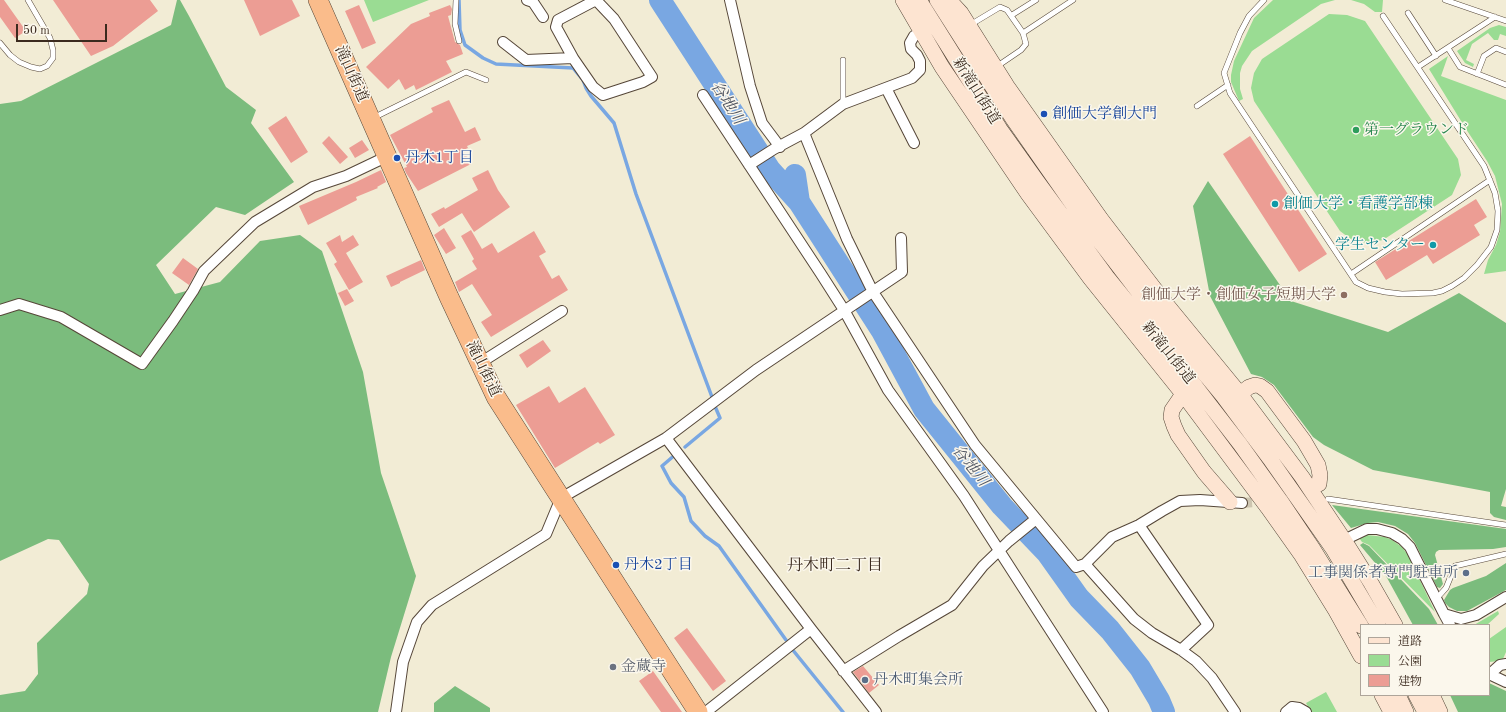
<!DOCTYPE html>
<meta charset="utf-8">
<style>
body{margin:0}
#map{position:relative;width:1506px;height:712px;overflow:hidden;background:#f2ecd5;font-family:"Old Standard TT","Noto Serif JP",serif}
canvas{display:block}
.legend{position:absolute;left:1360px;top:624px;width:130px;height:72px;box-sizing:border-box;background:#fbf7ec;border:1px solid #aea59a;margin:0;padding:5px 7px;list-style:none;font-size:12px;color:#3b2a1e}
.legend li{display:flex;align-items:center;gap:8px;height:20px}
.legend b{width:20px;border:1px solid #aea59a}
.scale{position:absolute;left:16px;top:24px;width:91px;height:18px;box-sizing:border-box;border:2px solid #3b2a1e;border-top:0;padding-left:5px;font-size:12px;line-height:14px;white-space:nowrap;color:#3b2a1e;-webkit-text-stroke:3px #fbf7ec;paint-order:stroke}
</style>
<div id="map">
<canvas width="1506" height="712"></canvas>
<ul class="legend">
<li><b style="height:5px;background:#fde4d1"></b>道路</li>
<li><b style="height:11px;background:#9adc93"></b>公園</li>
<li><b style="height:11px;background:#ec9d94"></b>建物</li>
</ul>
<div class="scale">50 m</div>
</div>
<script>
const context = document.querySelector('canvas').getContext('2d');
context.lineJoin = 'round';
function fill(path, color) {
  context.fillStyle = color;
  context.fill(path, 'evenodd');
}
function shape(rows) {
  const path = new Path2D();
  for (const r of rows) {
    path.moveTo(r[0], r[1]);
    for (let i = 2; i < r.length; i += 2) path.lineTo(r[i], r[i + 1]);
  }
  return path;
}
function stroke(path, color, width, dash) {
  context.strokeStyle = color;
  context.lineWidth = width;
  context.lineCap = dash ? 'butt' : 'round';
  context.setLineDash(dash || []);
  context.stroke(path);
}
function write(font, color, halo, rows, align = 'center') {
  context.font = font + ' "Old Standard TT","Noto Serif JP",serif';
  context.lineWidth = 3;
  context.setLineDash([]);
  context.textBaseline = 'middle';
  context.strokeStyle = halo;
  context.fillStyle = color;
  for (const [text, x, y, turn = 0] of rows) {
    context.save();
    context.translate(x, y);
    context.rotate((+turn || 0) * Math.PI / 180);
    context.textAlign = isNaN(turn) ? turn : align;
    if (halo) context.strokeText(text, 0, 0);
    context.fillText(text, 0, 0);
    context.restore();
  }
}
const green = shape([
 [364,0,429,0,373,22],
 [1273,0,1335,0,1321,4,1252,51,1242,66,1240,73,1240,89,1243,99,1239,101,1231,82,1231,75,1234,61,1254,18],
 [1351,0,1383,0,1382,12,1375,12,1364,4],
 [1329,14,1347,15,1365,21,1458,159,1461,175,1452,195,1383,240,1367,243,1352,240,1340,231,1254,101,1251,88,1254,73,1262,59],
 [1499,25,1506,27,1506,36,1500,34,1498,40,1494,40,1488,33,1472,44,1466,60,1474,64,1473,67,1465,63,1457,51,1490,28],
 [1448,56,1441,76,1506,100,1506,271,1484,274,1488,260,1496,245,1500,232,1502,204,1495,176,1487,161,1466,129,1429,69],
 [1367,535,1385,537,1392,540,1402,547,1408,555,1435,612,1369,545,1362,542,1359,538],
 [1498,611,1499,614,1487,625,1474,625],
 [1506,627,1506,652,1503,659,1499,661,1489,662,1489,639],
 [1326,692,1337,712,1311,712,1306,703]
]);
const forest = shape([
 [177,0,180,0,189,16,226,87,256,110,251,123,294,182,245,215,216,207,156,265,175,294,220,282,260,241,300,235,322,251,363,372,381,473,416,576,391,657,378,712,0,712,0,695,25,691,38,674,37,643,87,594,89,584,59,540,48,539,0,561,0,104,21,101,171,25],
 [1208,181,1291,301,1388,332,1459,293,1506,323,1506,489,1501,506,1506,507,1506,520,1494,517,1490,513,1490,492,1373,470,1324,445,1313,437,1274,385,1262,377,1251,374,1210,296,1193,206],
 [1332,505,1506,529,1506,547,1493,549,1439,550,1436,552,1435,555,1443,584,1440,588,1437,587,1415,543,1408,534,1395,526,1378,522,1368,523,1351,528],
 [1363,543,1369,546,1429,609,1438,625,1413,625,1386,576,1360,545],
 [1506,563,1506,590,1467,611,1457,611,1449,607,1445,603,1444,600,1450,590,1453,588,1486,576],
 [1489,683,1506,691,1506,712,1458,712,1450,695,1489,695],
 [455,686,490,708,490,712,434,712,434,703]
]);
const stream = shape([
 [459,0,460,30,465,45,483,58,496,64,573,68,583,80,586,88,591,96,614,123,636,194,712,397],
 [685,447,720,418,714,404],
 [676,454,662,466,671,483,684,497,691,521,705,536,719,546,786,640],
 [792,649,843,712]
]);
const river = shape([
 [660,0,770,170,799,202],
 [795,175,799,202,882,331,924,409,1002,506,1047,553,1079,598,1110,630,1140,668,1159,700,1164,712]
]);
const building = shape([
 [0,0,4,0,26,31,15,38,0,17],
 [53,0,150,0,158,11,113,46,91,56],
 [244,0,292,0,300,16,260,36],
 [359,5,376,43,362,49,345,11],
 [450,5,452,9,451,15,448,16,455,42,460,45,463,54,446,61,452,72,416,90,414,85,405,90,399,79,388,89,366,67,411,24,430,16,429,13],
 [449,100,465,132,475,127,481,140,467,146,468,148,463,150,471,164,418,191,406,173,404,168,407,167,390,135,433,112,431,108],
 [286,116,308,152,291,163,268,128],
 [329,136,348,157,340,164,322,143],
 [1250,136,1327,254,1299,272,1223,154],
 [362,140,369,150,355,158,349,148],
 [381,170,386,182,377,187,378,188,356,197,357,200,308,225,299,206,356,182],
 [488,170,498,190,510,207,474,232,462,213,439,227,431,214,444,207,445,209,478,190,472,178],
 [1476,199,1487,217,1474,225,1480,235,1433,264,1427,255,1386,280,1375,262],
 [444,228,456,248,446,254,434,235],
 [471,230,482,249,492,243,498,253,534,231,546,252,539,256,552,279,559,275,568,290,491,337,481,322,492,315,472,284,459,292,455,282,477,269,472,261,474,259,461,236],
 [340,235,342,242,353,235,359,245,346,253,363,282,349,290,334,264,337,262,326,243],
 [183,258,198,269,189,285,172,273],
 [421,260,425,270,400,282,400,283,391,287,386,276],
 [347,289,354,301,345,306,338,293],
 [543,340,551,351,527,368,519,355],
 [549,386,559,403,585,387,615,435,600,444,598,442,555,468,516,405],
 [687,628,726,681,713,691,674,638],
 [863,666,879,685,869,693,853,672],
 [653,671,682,712,661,712,639,681]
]);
const streetTunnel = shape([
 [1242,503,1266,501]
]);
const lane = shape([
 [456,0,455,24,459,41],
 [1264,0,1249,16,1240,33,1224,73,1230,93,1356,282,1368,288,1385,292,1402,294,1433,293,1442,291,1452,286,1464,278,1477,265,1491,247,1497,230,1498,211,1495,193,1484,166,1383,16],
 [1445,0,1506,21],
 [1408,13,1436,56],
 [1012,15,1036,0],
 [970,25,1000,7,1007,10,1023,33,1026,44,1021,50,996,67],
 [1023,33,1073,0],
 [0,43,10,55,19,62,31,67,40,69,47,66,53,58,53,50,50,38,28,0],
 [1448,48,1460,67,1506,85],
 [843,60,843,104],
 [1418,67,1495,17],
 [1477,74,1484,56,1496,48,1506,52],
 [1197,106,1228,85],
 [373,118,466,72,486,80],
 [1351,274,1490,180],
 [1328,499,1506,525],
 [1437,598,1446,588,1455,566,1506,554]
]);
const street = shape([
 [527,0,533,2,543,17],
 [730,0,750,86,762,123,780,147],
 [503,42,526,60,573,58,593,87,603,95,643,82,652,77,614,19,596,0],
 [573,58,556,27,558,20,596,0],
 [886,88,914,143],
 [703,95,821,274,844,310,888,390,964,496,1103,712],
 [804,133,847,239,873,292,975,445,1076,567,1085,564,1112,537,1139,525,1162,511,1180,501,1200,500,1242,503],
 [749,165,774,149,804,133,843,104,912,78,920,70,920,61,917,55,911,49,910,43,914,36,922,33],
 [0,310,19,304,61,317,142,364,173,321,193,291,204,271,255,222,313,187,346,176,388,156],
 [480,363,562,311],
 [666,438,811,629,876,712],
 [1139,525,1208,625,1181,650],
 [1344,540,1367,529,1377,529,1392,533,1402,539,1410,547,1416,559,1444,614],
 [1085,564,1134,619,1152,633,1181,650,1196,661,1212,678,1235,712],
 [1450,625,1444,614,1461,619,1476,615,1506,597],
 [843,671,899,636,952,605,983,566,1009,541,1036,519],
 [1489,674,1506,682],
 [1490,674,1500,665,1506,664],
 [396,712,403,662,417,622,432,605,546,534,561,498,666,438,756,370,902,272,901,238],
 [706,712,811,629],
 [1286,712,1292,707,1299,708,1306,712]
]);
const secondary = shape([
 [903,0,942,67,1028,194,1090,278,1183,394,1268,508,1302,556,1336,611,1361,656],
 [919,0,1000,129,1037,181,1107,277,1196,387,1240,444,1280,500,1313,549,1361,626],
 [937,0,1013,119,1087,225,1153,311,1223,396,1270,459,1333,549,1378,625],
 [949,0,961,13,1007,86,1101,219,1167,305,1240,394,1302,477,1344,540,1371,583,1395,625],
 [1183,394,1172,410,1171,417,1174,426,1178,435,1204,472,1230,502],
 [1240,394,1249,387,1255,385,1260,386,1267,391,1304,441,1318,465,1320,475,1319,484],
 [1382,695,1391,712],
 [1398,695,1406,712],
 [1416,695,1425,712],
 [1432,695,1440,712]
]);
const highway = shape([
 [318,0,449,297,496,397,698,712]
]);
const markers = [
 [1044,114,4,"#1a4fb4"],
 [1356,130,4,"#2e9e5b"],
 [397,158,4,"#1a4fb4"],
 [1275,204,4,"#0f9aa8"],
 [1433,245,4,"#0f9aa8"],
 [1344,295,4,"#8d6e63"],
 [616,565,4,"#1a4fb4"],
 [1466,573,4,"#5c6f8a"],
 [613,667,4,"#6b7280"],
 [865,680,4,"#5c6f8a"]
];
const streetNames = [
 ["滝山街道",351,74,66],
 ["新滝山街道",976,91,58],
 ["新滝山街道",1168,353,51],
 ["滝山街道",483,369,64]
];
const transitNames = [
 ["創価大学創大門",1052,114],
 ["丹木1丁目",405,158],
 ["丹木2丁目",624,565]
];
const leisureNames = [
 ["第一グラウンド",1364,130]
];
const cultureNames = [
 ["創価大学・看護学部棟",1283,204],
 ["学生センター",1425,245,"right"]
];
const educationNames = [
 ["創価大学・創価女子短期大学",1336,295]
];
const serviceNames = [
 ["工事関係者専門駐車所",1458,573],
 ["丹木町集会所",873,680,"left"]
];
const worshipNames = [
 ["金蔵寺",621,667]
];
const waterNames = [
 ["谷地川",727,103,57],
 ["谷地川",970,466,51]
];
const neighbourhoodNames = [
 ["丹木町二丁目",835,566]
];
fill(green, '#9adc93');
fill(forest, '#7bbc7d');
stroke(stream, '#79a7e2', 3.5);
stroke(river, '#79a7e2', 22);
fill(building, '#ec9d94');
stroke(streetTunnel, '#cdc5b0', 10, [10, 5]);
stroke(lane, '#564739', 6);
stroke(street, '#564739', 12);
stroke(secondary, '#564739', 16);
stroke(highway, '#564739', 20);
stroke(lane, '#fff', 5);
stroke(street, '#fff', 10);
stroke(secondary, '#fde4d1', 15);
stroke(highway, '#fabc8b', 19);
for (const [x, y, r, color] of markers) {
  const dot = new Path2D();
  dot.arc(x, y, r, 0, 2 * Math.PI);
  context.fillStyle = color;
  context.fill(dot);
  stroke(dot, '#fbf7ec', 1.5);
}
write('15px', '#3b2a1e', '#fbf7ec', streetNames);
write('15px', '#164399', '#fbf7ec', transitNames, 'left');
write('15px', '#27864d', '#fbf7ec', leisureNames, 'left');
write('15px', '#0d838f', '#fbf7ec', cultureNames, 'left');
write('15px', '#785e54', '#fbf7ec', educationNames, 'right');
write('15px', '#4e5e75', '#fbf7ec', serviceNames, 'right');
write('15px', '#5b616d', '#fbf7ec', worshipNames, 'left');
write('italic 16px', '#515663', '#fbf7ec', waterNames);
write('16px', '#3b2a1e', '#fbf7ec', neighbourhoodNames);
</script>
